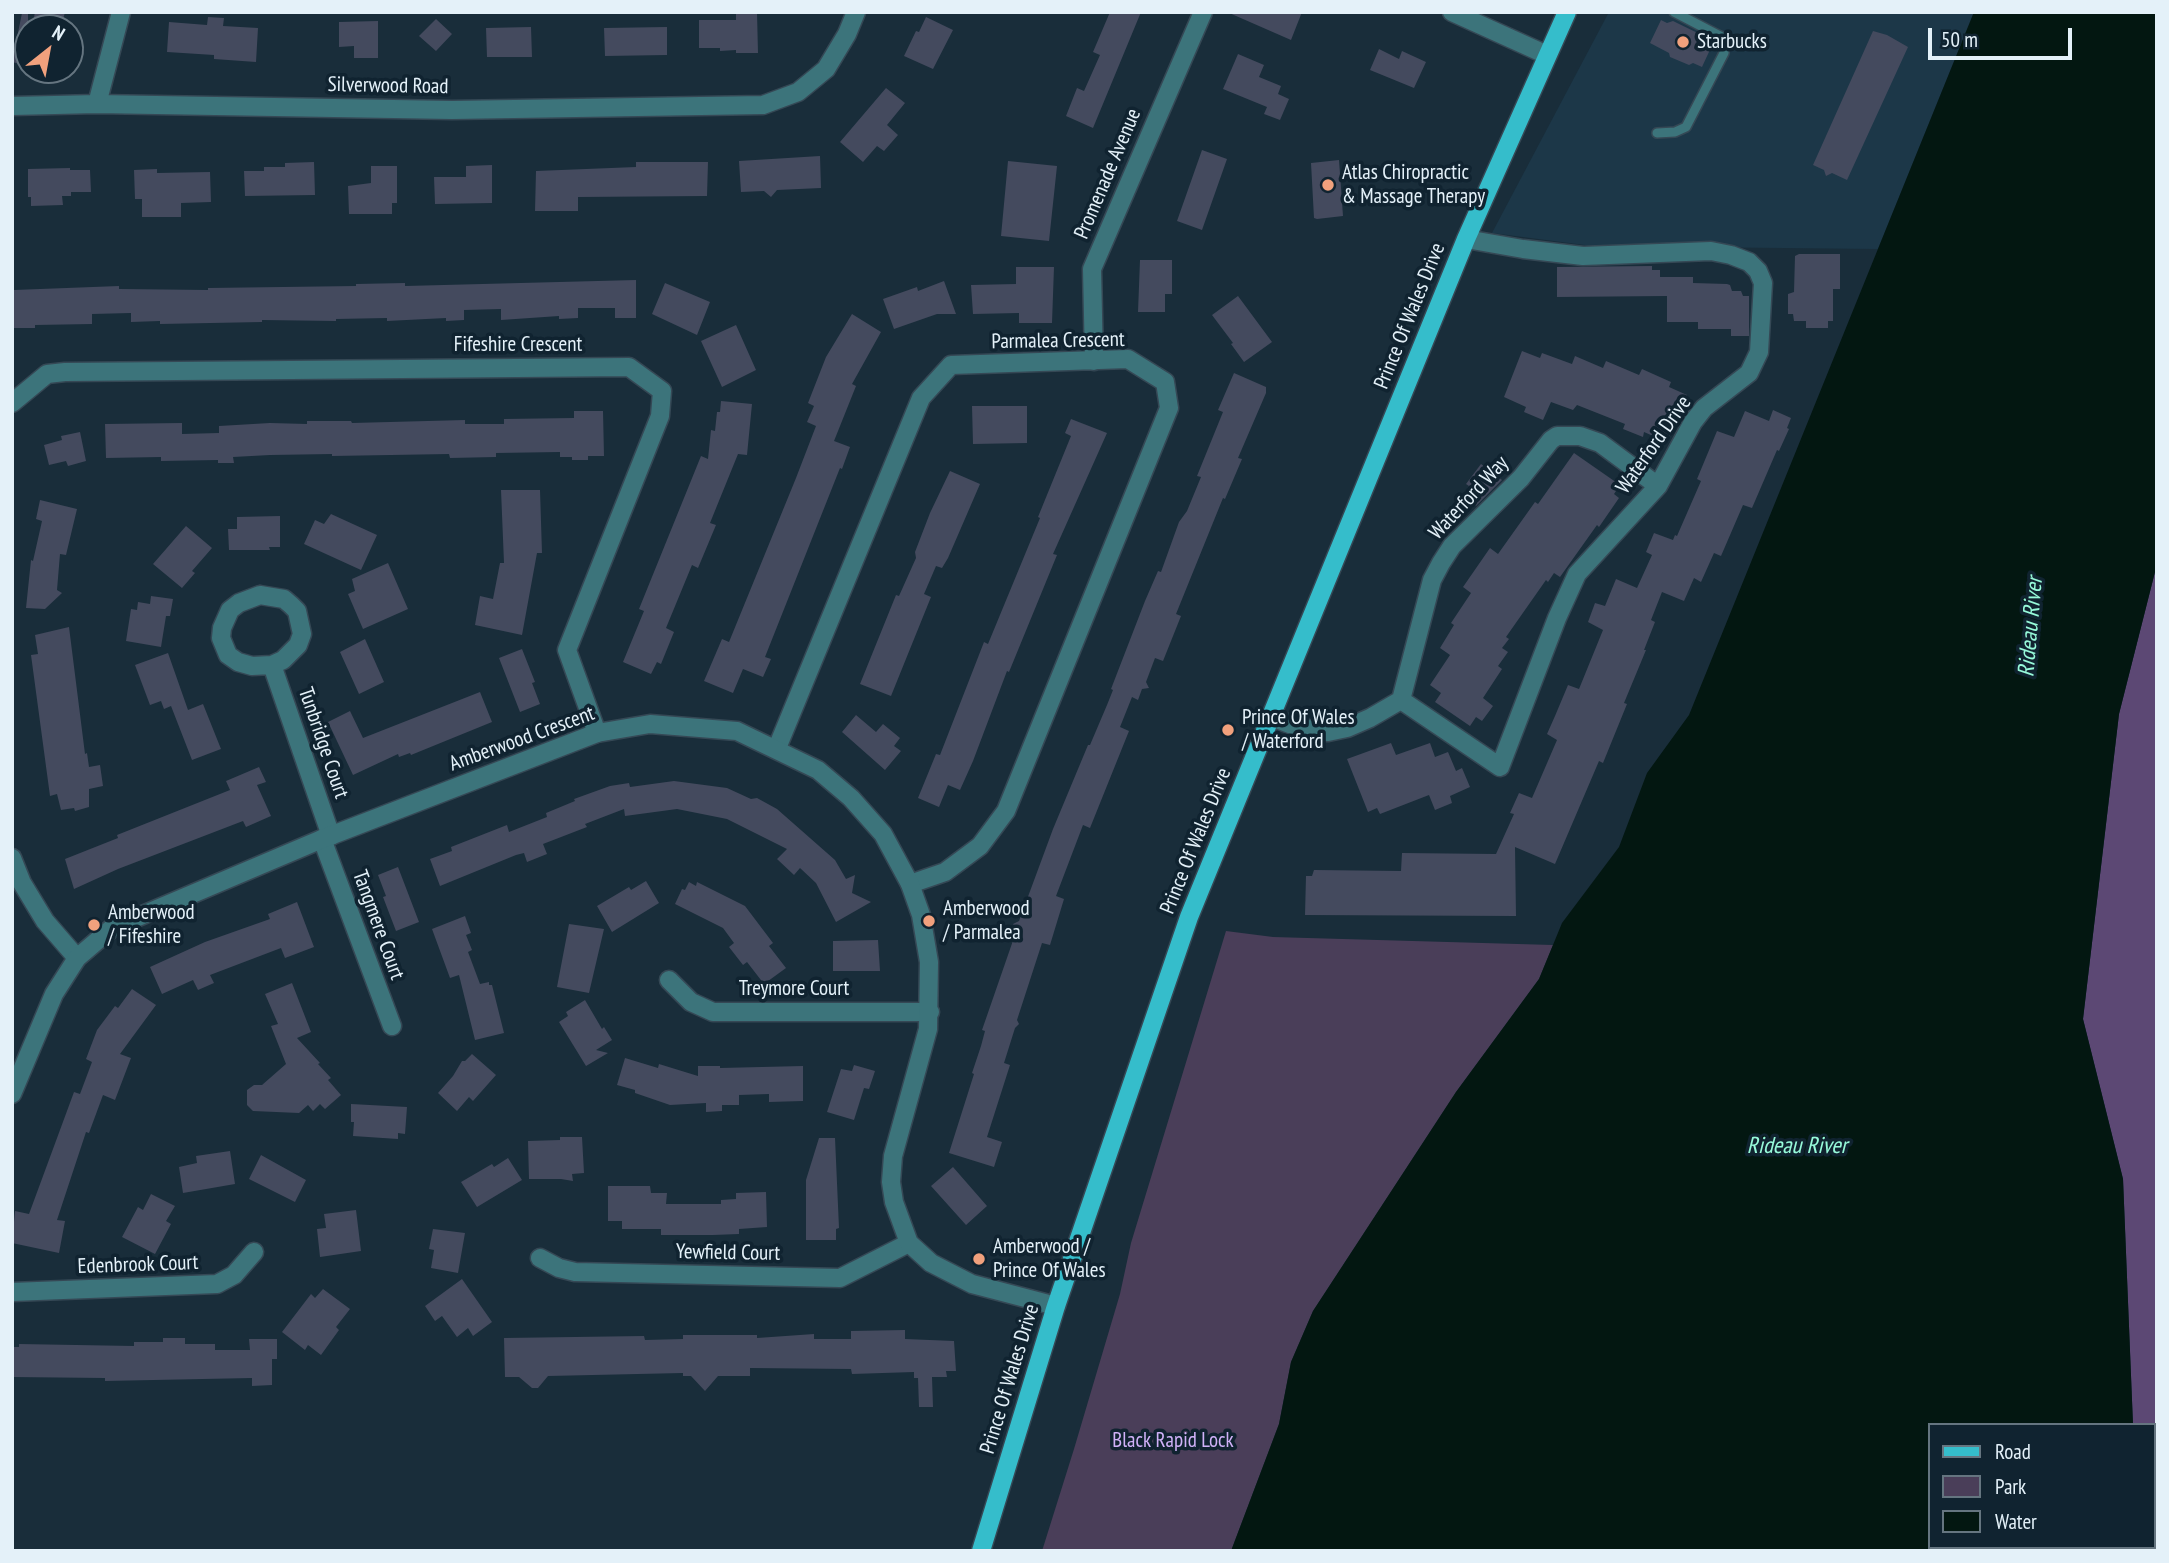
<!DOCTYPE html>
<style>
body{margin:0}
#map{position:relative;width:2169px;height:1563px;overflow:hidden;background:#192d3a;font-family:"PT Sans Narrow",sans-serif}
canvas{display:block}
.frame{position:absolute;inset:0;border:14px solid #e4f1f9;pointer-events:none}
.legend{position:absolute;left:1928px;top:1423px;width:228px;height:126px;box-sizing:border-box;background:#102330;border:2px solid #657580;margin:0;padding:9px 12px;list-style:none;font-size:21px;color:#e4f1f9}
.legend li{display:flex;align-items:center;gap:14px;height:35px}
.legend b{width:35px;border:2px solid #657580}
.north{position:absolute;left:14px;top:14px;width:70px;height:70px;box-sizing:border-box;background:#102330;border:2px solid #657580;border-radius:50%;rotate:31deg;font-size:19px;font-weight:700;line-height:28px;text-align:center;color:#e4f1f9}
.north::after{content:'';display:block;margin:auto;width:24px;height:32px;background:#f1a17d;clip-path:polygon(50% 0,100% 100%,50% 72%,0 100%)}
.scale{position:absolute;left:1928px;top:28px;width:144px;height:32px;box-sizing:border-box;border:4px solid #e4f1f9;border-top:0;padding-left:9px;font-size:21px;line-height:24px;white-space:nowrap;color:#e4f1f9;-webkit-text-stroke:5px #102330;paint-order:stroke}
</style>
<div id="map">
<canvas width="2169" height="1563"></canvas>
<div class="frame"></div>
<ul class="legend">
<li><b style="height:9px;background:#35bdcb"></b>Road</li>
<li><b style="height:19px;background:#4a3e59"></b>Park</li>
<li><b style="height:19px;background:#031711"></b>Water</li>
</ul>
<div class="north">N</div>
<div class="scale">50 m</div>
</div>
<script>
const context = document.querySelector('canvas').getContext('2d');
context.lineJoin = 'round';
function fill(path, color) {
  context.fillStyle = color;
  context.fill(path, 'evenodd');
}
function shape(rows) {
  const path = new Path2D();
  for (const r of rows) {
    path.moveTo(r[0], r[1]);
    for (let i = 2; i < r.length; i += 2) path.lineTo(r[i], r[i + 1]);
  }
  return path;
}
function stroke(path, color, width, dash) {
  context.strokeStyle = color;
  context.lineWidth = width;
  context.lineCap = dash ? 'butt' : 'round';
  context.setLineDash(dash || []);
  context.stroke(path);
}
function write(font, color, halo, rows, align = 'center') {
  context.font = font + ' "PT Sans Narrow",sans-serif';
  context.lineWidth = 7;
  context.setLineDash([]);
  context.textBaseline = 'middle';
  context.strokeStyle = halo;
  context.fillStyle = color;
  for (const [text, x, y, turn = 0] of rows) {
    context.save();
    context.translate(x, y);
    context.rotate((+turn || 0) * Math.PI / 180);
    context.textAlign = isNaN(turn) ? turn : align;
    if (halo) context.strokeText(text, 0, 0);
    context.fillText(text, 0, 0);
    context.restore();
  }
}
const built = shape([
 [1609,12,1974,12,1878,249,1592,246,1492,233]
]);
const green = shape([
 [1226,931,1273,937,1553,945,1539,979,1456,1092,1313,1311,1291,1362,1279,1424,1231,1551,1042,1551,1074,1449,1120,1294,1131,1243]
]);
const forest = shape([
 [2157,564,2157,1551,2139,1551,2138,1547,2153,1547,2153,1425,2133,1425,2123,1179,2083,1019,2119,714]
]);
const water = shape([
 [1974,12,2157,12,2157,564,2119,714,2083,1019,2123,1179,2133,1425,1929,1425,1929,1547,2138,1547,2139,1551,1231,1551,1279,1424,1291,1362,1313,1311,1456,1092,1539,979,1562,923,1619,847,1647,773,1689,715]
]);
const building = shape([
 [35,12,65,12,61,28,32,28],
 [736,12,757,12,758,53,736,53,736,50,720,51,720,48,699,48,699,20,736,20],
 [1110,12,1141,12,1093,128,1066,116,1077,88,1084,91,1100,55,1093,52],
 [1227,12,1302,12,1291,40],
 [22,13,28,14,28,66,12,62],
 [208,17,224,18,223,26,258,28,256,62,214,59,214,55,167,52,169,22,207,25],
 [926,17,953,30,933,69,904,56,916,31,919,32],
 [436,19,452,34,436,51,419,36],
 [1661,20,1667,23,1673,21,1714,41,1702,67,1693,63,1689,65,1670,57,1669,53,1650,43],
 [378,21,378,58,354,58,354,46,339,47,339,22],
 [531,27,532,57,487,57,486,28],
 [667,27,667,55,605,56,604,28],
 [1873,31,1887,35,1908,47,1847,180,1832,173,1826,176,1824,170,1813,165],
 [1379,49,1399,59,1402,51,1426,62,1414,88,1370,70],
 [1238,54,1264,65,1259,77,1281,86,1278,94,1289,99,1280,120,1264,114,1267,107,1223,89],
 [886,88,905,103,887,125,898,135,884,151,877,146,863,162,840,142],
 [1202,150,1227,159,1202,230,1177,221],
 [820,156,821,188,777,190,771,197,764,191,741,192,739,161],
 [1339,160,1343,216,1317,219,1314,218,1311,163],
 [1008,161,1057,166,1049,241,1001,236],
 [314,162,315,195,245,196,244,171,264,171,264,167,285,167,285,163],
 [636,162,708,162,707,196,578,197,578,211,535,211,536,171,636,167],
 [492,165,492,203,435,204,434,177,466,177,466,166],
 [371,166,397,166,397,203,392,203,392,214,349,214,348,186,371,183],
 [70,168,70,170,90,170,91,192,71,192,71,196,62,196,63,205,31,206,31,197,28,197,28,169],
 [157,169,157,173,210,172,211,202,181,203,181,217,142,217,142,199,135,199,134,170],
 [1799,254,1840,254,1840,289,1833,289,1833,321,1828,321,1828,328,1806,328,1806,321,1794,321,1793,314,1788,314,1788,294,1794,292,1795,256],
 [1140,260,1172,260,1172,294,1165,294,1165,312,1138,312],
 [1652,266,1652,270,1660,270,1660,277,1693,277,1693,283,1727,284,1730,285,1732,291,1741,291,1743,296,1749,296,1749,336,1731,336,1731,329,1698,329,1698,322,1667,322,1667,296,1557,297,1557,267],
 [1016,267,1054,267,1052,323,1019,323,1019,313,973,314,971,285,1016,284],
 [636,280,636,318,615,318,615,308,578,308,578,318,559,319,559,316,501,320,501,309,464,310,464,320,446,321,446,318,387,321,387,318,336,319,336,321,262,320,262,322,160,324,160,321,131,322,131,313,92,314,92,324,35,325,35,328,14,328,14,290,119,286,119,289,208,290,208,288,356,286,356,284,405,283,405,286],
 [944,281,956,314,937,314,894,329,883,299,917,287,918,291],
 [665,283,710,302,697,335,652,314],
 [1238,296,1272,342,1244,362,1231,344,1233,343,1212,315],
 [852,314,881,332,852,384,856,386,834,441,850,447,842,469,840,468,765,657,771,659,763,677,743,669,733,693,704,681,722,639,729,642,796,478,816,426,807,422,814,406,808,403,826,357],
 [736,325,756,370,722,387,701,341],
 [1522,351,1540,358,1542,353,1572,364,1575,356,1603,368,1606,361,1639,375,1642,369,1671,382,1669,387,1687,395,1667,442,1644,432,1643,437,1623,429,1625,424,1577,405,1573,410,1551,402,1543,420,1524,412,1526,407,1504,397],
 [1234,373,1266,387,1266,393,1238,458,1242,459,1225,499,1223,498,1176,614,1181,616,1163,661,1155,658,1146,682,1149,688,1142,689,1138,700,1132,697,1120,727,1129,731,1090,828,1083,825,1056,896,1064,899,1050,945,1042,943,1017,1020,1019,1024,1015,1028,1004,1063,1010,1065,987,1137,1002,1142,994,1167,949,1153,974,1074,972,1073,981,1046,985,1031,982,1030,1017,929,1013,924,1019,921,1053,829,1088,745,1090,745,1107,705,1113,690,1111,689,1145,601,1158,571,1161,572,1179,522,1187,511,1201,477,1197,476,1223,412,1218,410],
 [721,401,752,404,747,455,738,454,710,523,716,525,698,568,692,565,666,628,674,632,661,664,657,662,651,674,623,662,644,611,639,609,701,456,708,459,711,430,715,431,717,412,720,412],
 [972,406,1027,406,1027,443,973,444],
 [1773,410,1791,418,1787,428,1789,429,1779,451,1777,450,1752,508,1743,505,1721,556,1714,553,1701,582,1694,578,1684,601,1662,592,1651,620,1655,622,1644,650,1646,650,1624,703,1627,704,1603,763,1599,761,1555,864,1515,847,1516,916,1305,915,1306,876,1312,876,1314,870,1401,871,1402,853,1496,854,1514,814,1510,813,1519,793,1532,798,1557,740,1547,734,1555,716,1568,685,1579,689,1603,630,1588,622,1595,603,1605,606,1616,579,1637,588,1652,555,1646,552,1654,533,1673,540,1675,535,1677,536,1701,481,1697,479,1717,431,1734,437,1745,411,1769,421],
 [574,411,603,411,604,456,588,456,588,460,572,460,572,457,560,457,560,452,496,453,496,457,450,458,449,454,332,456,332,454,270,455,233,457,234,463,218,463,218,460,161,461,161,457,106,458,105,424,182,423,182,434,219,433,219,426,270,423,307,424,307,421,351,421,352,423,465,420,465,424,504,424,504,419,574,418],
 [1071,419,1107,433,1053,554,1057,555,1009,672,1007,671,973,761,960,790,948,785,939,807,918,798,936,754,940,755,984,642,988,644,1040,518,1038,517,1071,436,1065,433],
 [80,432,86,461,68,466,66,461,49,465,44,445,62,440,61,436],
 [1574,453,1620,485,1614,494,1619,498,1599,527,1597,525,1560,577,1554,573,1548,582,1546,580,1506,637,1509,639,1502,648,1508,652,1498,666,1502,669,1483,698,1493,706,1482,721,1476,717,1470,726,1435,702,1441,693,1430,685,1450,655,1440,648,1454,625,1451,623,1471,593,1463,587,1490,548,1498,554,1535,502,1538,504],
 [1481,464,1502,480,1476,506,1462,496,1469,486,1466,484],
 [950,471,980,484,948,558,942,568,936,566,924,594,931,597,891,696,860,684,896,595,899,596,916,558,915,552,930,513],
 [501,490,540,490,542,553,537,553,522,635,475,625,480,596,493,599,500,563,504,563],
 [40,500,77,509,66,555,60,554,57,590,62,593,45,609,26,608,31,560,33,561,42,521,36,519],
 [331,514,377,535,361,570,304,544,315,520,324,524],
 [280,516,280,547,269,547,270,550,229,550,228,529,237,529,237,517],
 [186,526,212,548,192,571,195,573,182,588,153,564],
 [388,563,408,609,363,629,348,594,355,591,352,579],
 [151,596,173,599,170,616,166,616,161,647,126,641,131,609,137,610,138,602,150,604],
 [69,627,85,754,87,753,89,767,100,765,103,786,89,789,89,807,75,811,74,808,61,810,57,794,50,796,31,655,38,654,35,635],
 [365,639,384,682,359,694,340,652],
 [522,649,535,682,532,683,540,704,520,712,499,658],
 [168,653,188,710,203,704,221,749,192,760,171,706,164,709,161,701,150,705,135,665],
 [480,692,492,722,411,755,410,753,399,757,398,754,353,775,328,722,350,711,363,738],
 [856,715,876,732,883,724,900,738,894,746,901,751,885,770,842,732],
 [1391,743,1396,755,1430,743,1435,757,1448,752,1456,771,1462,768,1470,787,1450,796,1452,803,1435,810,1429,795,1380,814,1377,808,1368,812,1347,759],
 [259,767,266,782,257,785,271,816,246,827,243,821,118,869,74,889,65,859,118,838,117,835,230,790,226,781],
 [674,781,727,788,751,799,757,798,777,809,835,860,846,879,855,875,852,893,871,902,836,922,816,883,800,868,794,875,777,859,787,849,727,819,677,809,625,816,624,809,585,824,587,827,543,844,547,854,527,862,524,853,516,855,440,886,430,859,452,851,451,847,507,825,509,832,547,817,546,813,575,801,574,799,610,786,629,783,630,787],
 [398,867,419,922,396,931,383,897,386,896,378,875],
 [646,881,659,903,612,932,597,906,629,887,631,890],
 [689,882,696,886,697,882,745,906,773,943,769,946,786,968,764,984,747,962,743,965,729,947,734,943,723,928,675,904,682,889,685,890],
 [297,902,314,947,285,958,281,948,210,975,214,983,198,990,193,980,162,994,150,967,205,942,270,919,268,914],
 [465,916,471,933,466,935,472,950,468,952,480,984,489,982,489,985,492,985,504,1033,475,1040,459,975,450,978,432,929],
 [569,924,604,929,589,993,557,987],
 [878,940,880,971,833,971,833,941],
 [292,983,311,1032,297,1038,320,1063,318,1064,331,1078,328,1080,341,1095,325,1109,320,1104,313,1111,308,1105,299,1113,253,1111,247,1105,247,1090,254,1085,262,1085,286,1064,271,1026,278,1024,265,994],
 [132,989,156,1005,120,1054,131,1058,115,1100,103,1095,89,1133,86,1132,57,1220,65,1221,59,1253,12,1243,15,1211,29,1214,74,1092,80,1094,92,1062,86,1059,97,1030,115,1006,118,1008],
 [585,1000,602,1029,604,1027,612,1040,596,1050,608,1053,586,1066,559,1022,568,1016,566,1012],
 [472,1054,496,1075,473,1101,469,1097,457,1111,438,1093,453,1076,462,1061,465,1061],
 [625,1058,658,1068,659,1064,698,1076,698,1066,720,1066,720,1068,803,1066,803,1101,769,1102,769,1094,739,1095,739,1105,722,1105,722,1111,706,1112,706,1103,670,1105,635,1093,635,1090,617,1085],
 [854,1065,875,1071,869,1089,864,1088,854,1120,827,1112,841,1069,852,1071],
 [351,1104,407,1107,405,1134,398,1133,398,1139,353,1136,354,1122,351,1122],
 [560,1137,582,1137,584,1173,572,1174,573,1181,561,1179,529,1179,528,1141,560,1140],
 [819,1138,835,1138,839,1228,836,1229,836,1240,806,1240,806,1180],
 [230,1151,235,1184,183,1193,179,1167,197,1163,196,1156],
 [261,1155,306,1180,295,1202,249,1179],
 [508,1158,522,1180,477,1207,461,1182,492,1164,494,1167],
 [953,1167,987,1206,966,1225,931,1186],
 [608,1186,650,1186,651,1193,667,1193,666,1204,721,1204,721,1200,736,1199,736,1193,766,1192,767,1227,739,1229,739,1234,713,1235,661,1235,661,1229,622,1229,622,1221,608,1221],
 [151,1194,175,1206,166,1221,171,1224,155,1254,122,1237,138,1207,143,1210],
 [356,1210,361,1251,320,1257,317,1229,326,1228,324,1214],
 [433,1229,465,1233,458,1273,431,1268,434,1250,429,1249],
 [462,1279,492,1322,473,1336,468,1328,457,1337,442,1316,435,1321,425,1306],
 [323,1289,350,1309,336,1327,339,1330,321,1355,308,1345,305,1350,282,1332,311,1294,315,1298],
 [905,1330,905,1339,954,1341,956,1371,946,1371,947,1377,932,1377,933,1407,919,1407,918,1378,914,1378,914,1372,852,1374,851,1369,750,1368,750,1376,718,1376,705,1391,691,1376,683,1376,683,1373,548,1376,538,1388,532,1388,519,1377,505,1377,504,1338,644,1336,645,1340,683,1339,683,1335,757,1335,757,1338,814,1334,814,1339,851,1339,851,1331],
 [163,1338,185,1338,185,1344,215,1344,215,1350,250,1350,249,1339,277,1339,277,1359,272,1359,272,1385,252,1386,252,1378,105,1381,105,1378,12,1377,12,1347,19,1347,19,1344,134,1346,134,1342,163,1342]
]);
const service = shape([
 [1657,133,1675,132,1686,127,1724,53,1725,43,1722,37,1674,12]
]);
const minor = shape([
 [1452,12,1547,55],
 [97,104,121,12],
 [12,106,97,104,452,110,763,105,798,92,826,69,847,34,856,12],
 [1094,361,1092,269,1203,12],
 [12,403,47,374,65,372,629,367,662,391,660,416,567,650,597,733],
 [260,595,284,599,291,605,297,611,302,634,298,645,283,660,272,665,252,666,238,662,228,655,221,638,222,628,230,610,239,603,260,595],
 [272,665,331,836],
 [1401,700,1500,767,1557,618,1577,574,1658,486,1693,422,1704,408,1749,373,1759,352,1763,283,1758,271,1749,262,1731,255,1711,251,1583,256,1523,249,1466,239],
 [1272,717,1300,728,1328,732,1347,728,1370,718,1401,700,1432,580,1441,563,1452,546,1521,478,1551,440,1557,436,1580,436,1600,443,1658,486],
 [777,748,921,398,951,365,1128,359,1165,382,1169,408,1006,811,980,846,945,872,910,884],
 [322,839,392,1026],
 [12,858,22,883,45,921,77,958],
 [669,980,691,1002,713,1012,930,1012],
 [540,1258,559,1268,575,1272,840,1278,909,1243],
 [12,1292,217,1284,234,1275,254,1252]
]);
const tertiary = shape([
 [12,1094,54,994,77,958,112,928,322,839,597,733,650,724,737,731,818,770,851,798,883,834,910,884,921,915,929,962,928,1029,893,1156,891,1182,894,1202,909,1243,931,1263,972,1284,1056,1306]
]);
const primary = shape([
 [981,1551,1056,1306,1189,917,1466,239,1567,12]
]);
const markers = [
 [1683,42,7,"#f1a17d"],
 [1328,185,7,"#f1a17d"],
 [1228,730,7,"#f1a17d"],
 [929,921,7,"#f1a17d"],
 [94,925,7,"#f1a17d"],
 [979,1259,7,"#f1a17d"]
];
const poiNames = [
 ["Starbucks",1697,42],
 ["Atlas Chiropractic",1342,173],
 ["& Massage Therapy",1342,197],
 ["Prince Of Wales",1242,718],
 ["/ Waterford",1242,742],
 ["Amberwood",943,909],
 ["/ Parmalea",943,933],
 ["Amberwood",108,913],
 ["/ Fifeshire",108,937],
 ["Amberwood /",993,1247],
 ["Prince Of Wales",993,1271]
];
const streetNames = [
 ["Silverwood Road",388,86,1],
 ["Promenade Avenue",1108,174,-67],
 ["Prince Of Wales Drive",1410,316,-68],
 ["Parmalea Crescent",1058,341,-1],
 ["Fifeshire Crescent",518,345],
 ["Waterford Drive",1654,445,-55],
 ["Waterford Way",1469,498,-47],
 ["Amberwood Crescent",522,739,-20],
 ["Tunbridge Court",323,743,71],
 ["Prince Of Wales Drive",1196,841,-68],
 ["Tangmere Court",378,925,70],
 ["Treymore Court",794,989],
 ["Yewfield Court",728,1253,1],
 ["Edenbrook Court",138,1265,-2],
 ["Prince Of Wales Drive",1010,1379,-73]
];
const parkNames = [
 ["Black Rapid Lock",1173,1441]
];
const waterNames = [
 ["Rideau River",2031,627,-85],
 ["Rideau River",1797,1146]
];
fill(built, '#1c3748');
fill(green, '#4a3e59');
fill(forest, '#5c4874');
fill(water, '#031711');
fill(building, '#444a5e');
stroke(service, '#354855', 12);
stroke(minor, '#354855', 21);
stroke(tertiary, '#354855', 21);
stroke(primary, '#354855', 21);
stroke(service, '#3c747b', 9);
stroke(minor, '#3c747b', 18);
stroke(tertiary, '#3c747b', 18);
stroke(primary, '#35bdcb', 18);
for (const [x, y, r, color] of markers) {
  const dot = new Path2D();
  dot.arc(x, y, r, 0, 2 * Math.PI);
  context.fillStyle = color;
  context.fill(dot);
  stroke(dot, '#102330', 2.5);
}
write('21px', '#e4f1f9', '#102330', poiNames, 'left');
write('21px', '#e4f1f9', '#102330', streetNames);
write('21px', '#d0b1f8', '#102330', parkNames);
write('italic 23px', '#97fada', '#102330', waterNames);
</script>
